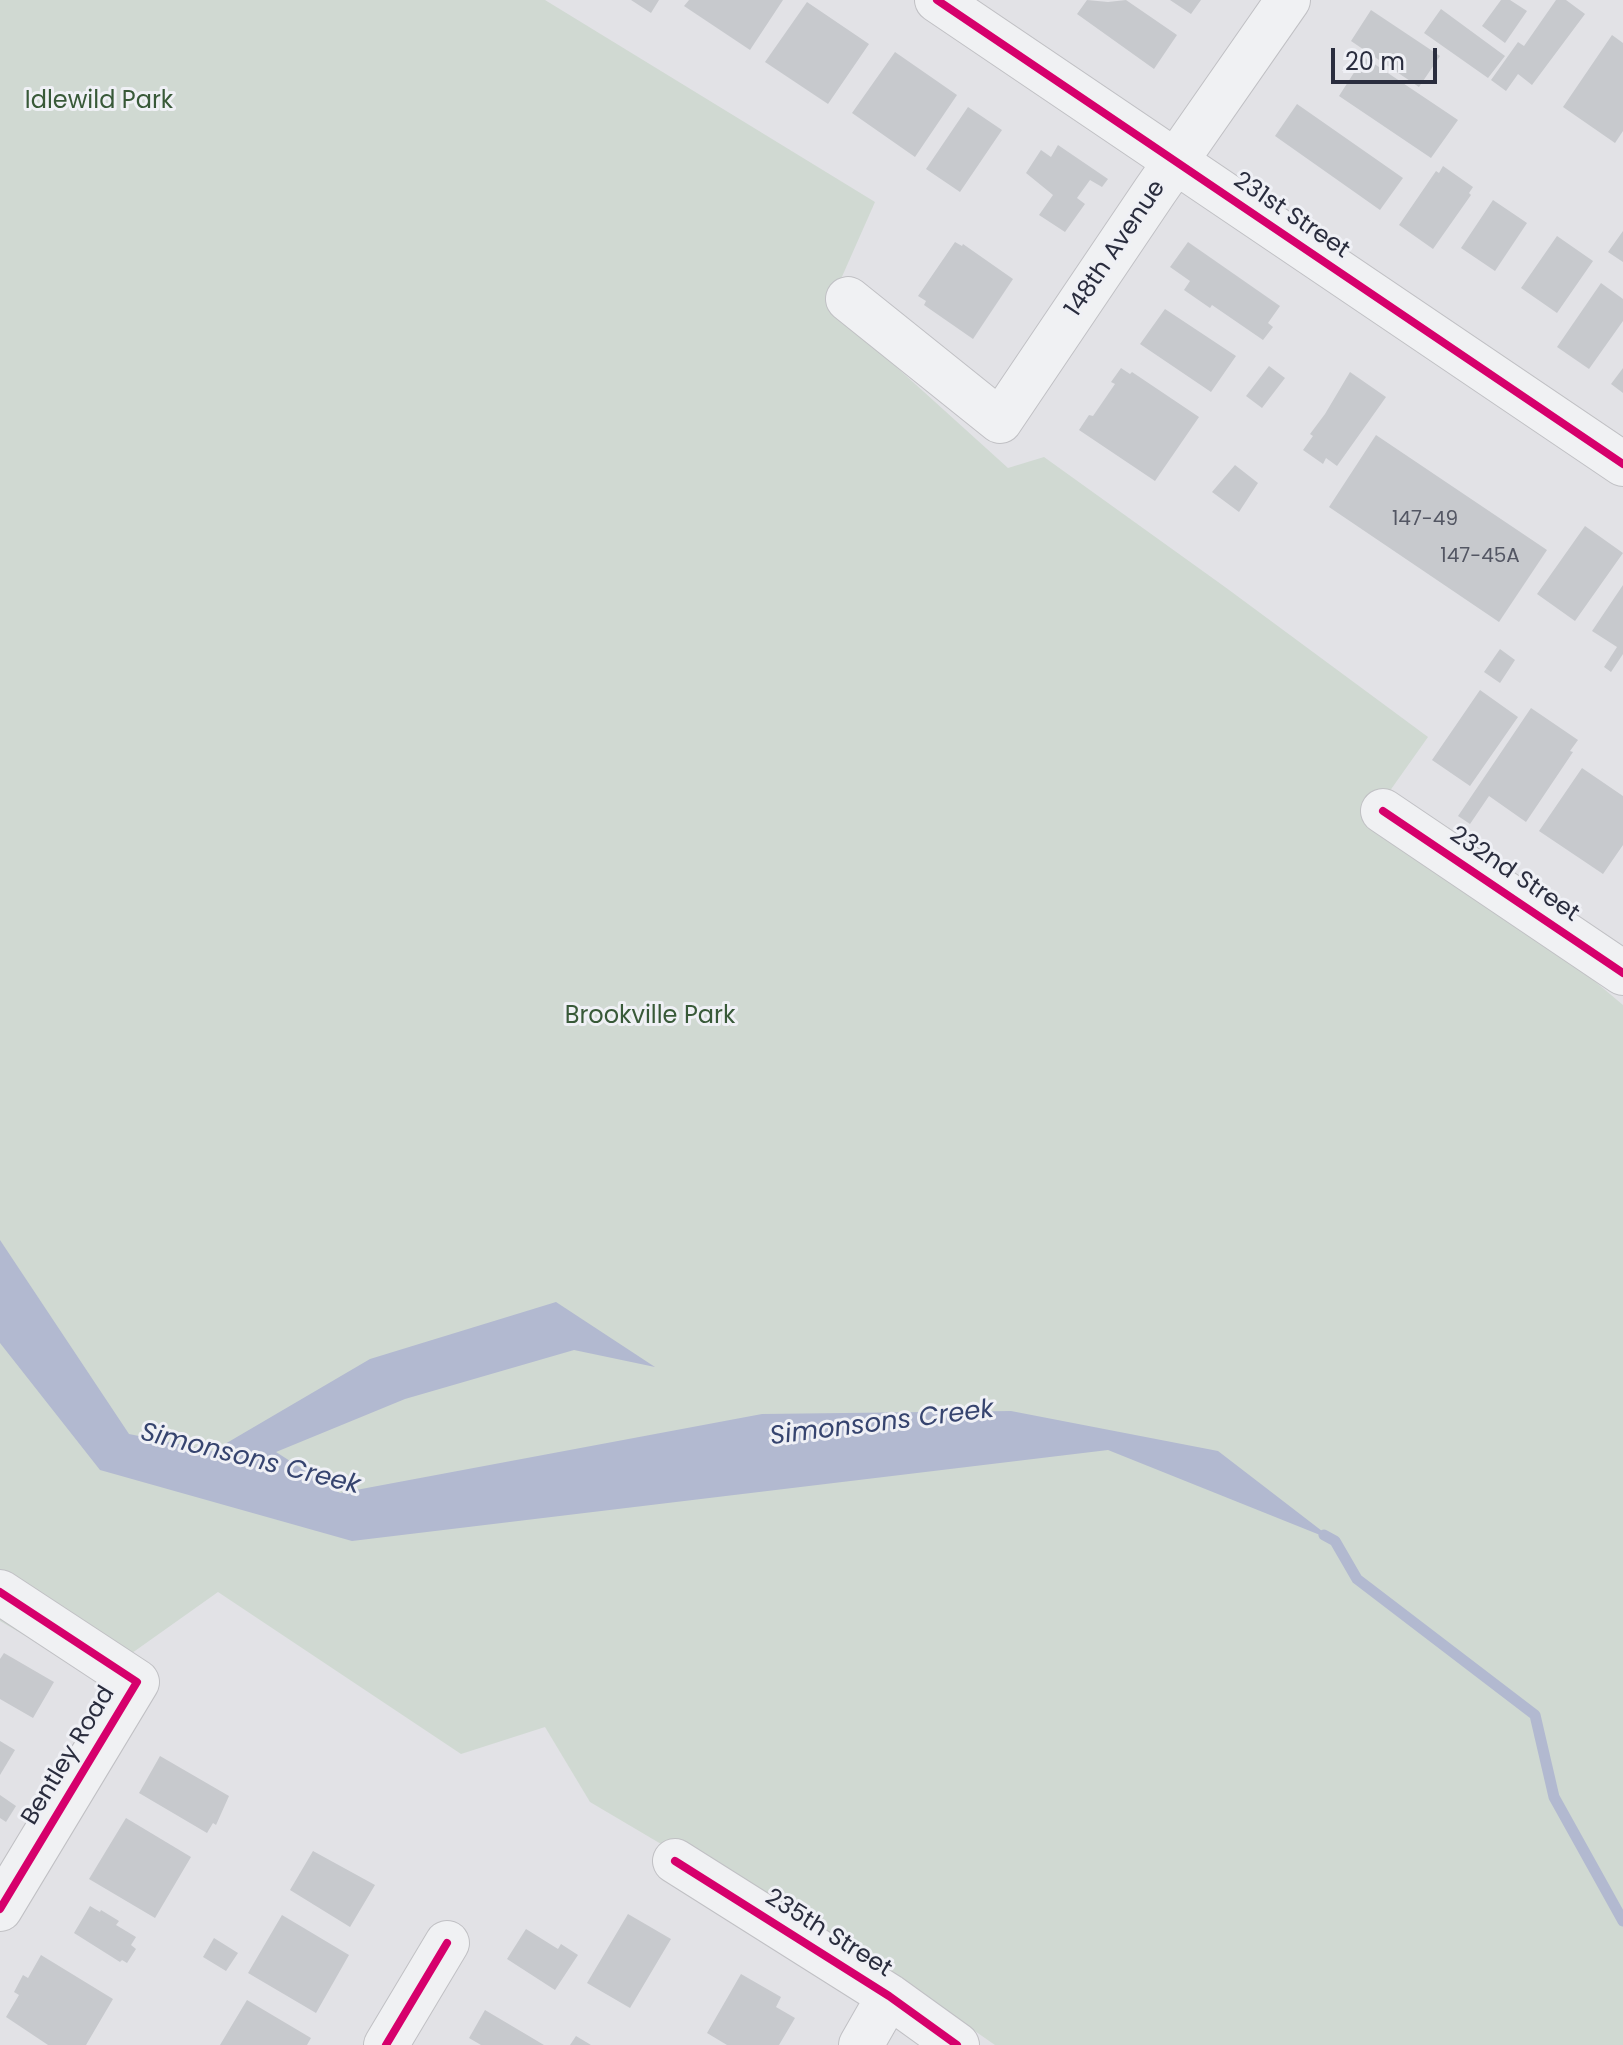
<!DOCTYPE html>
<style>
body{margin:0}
#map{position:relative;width:1623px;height:2045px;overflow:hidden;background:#e2e2e6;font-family:Poppins,sans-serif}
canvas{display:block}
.scale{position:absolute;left:1331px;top:48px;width:106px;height:36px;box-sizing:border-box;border:4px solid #2a2d3e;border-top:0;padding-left:10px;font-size:24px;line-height:28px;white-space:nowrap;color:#2a2d3e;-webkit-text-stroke:6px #eff0f5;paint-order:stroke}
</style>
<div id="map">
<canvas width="1623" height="2045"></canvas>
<div class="scale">20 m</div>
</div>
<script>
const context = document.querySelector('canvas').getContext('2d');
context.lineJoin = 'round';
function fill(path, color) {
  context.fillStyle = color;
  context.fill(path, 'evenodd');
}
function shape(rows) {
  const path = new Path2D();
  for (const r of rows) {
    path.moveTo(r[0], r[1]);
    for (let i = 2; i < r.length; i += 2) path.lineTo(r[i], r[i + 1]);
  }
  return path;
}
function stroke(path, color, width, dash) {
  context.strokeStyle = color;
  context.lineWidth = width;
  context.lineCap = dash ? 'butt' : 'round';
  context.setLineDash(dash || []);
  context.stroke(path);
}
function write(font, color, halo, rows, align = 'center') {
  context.font = font + ' Poppins,sans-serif';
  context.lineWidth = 6;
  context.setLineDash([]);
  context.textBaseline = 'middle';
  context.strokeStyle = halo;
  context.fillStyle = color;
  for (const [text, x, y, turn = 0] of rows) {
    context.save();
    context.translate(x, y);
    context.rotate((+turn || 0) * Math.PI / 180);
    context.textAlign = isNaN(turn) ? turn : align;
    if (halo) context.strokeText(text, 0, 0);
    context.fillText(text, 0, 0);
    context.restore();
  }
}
const green = shape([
 [0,0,545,0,875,202,829,306,1008,468,1044,457,1225,587,1428,737,1382,802,1623,1005,1623,2045,995,2045,959,2020,590,1802,545,1727,461,1754,218,1592,125,1658,86,1671,0,1621]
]);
const water = shape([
 [0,1240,129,1434,213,1451,370,1359,556,1302,655,1367,574,1350,405,1399,276,1452,340,1493,762,1414,1011,1411,1218,1451,1335,1541,1108,1450,352,1541,100,1470,0,1343]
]);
const stream = shape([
 [1324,1535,1335,1541,1357,1579,1535,1715,1554,1797,1623,1921]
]);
const building = shape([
 [631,0,659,0,651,13],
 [689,0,783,0,750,50,684,6],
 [1087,0,1108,2,1126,0,1177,35,1154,69,1077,14],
 [1170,0,1201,0,1191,14],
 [1501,0,1510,0,1527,11,1505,43,1482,26],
 [1556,0,1566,0,1585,14,1532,85,1518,74,1506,91,1491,80,1518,42,1524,46],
 [807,2,869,44,828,104,765,62],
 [1441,9,1505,56,1488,78,1424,33],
 [1371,10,1440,56,1419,87,1351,41],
 [1612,35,1623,43,1623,131,1615,143,1563,107],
 [895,52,957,95,915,157,852,113],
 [1364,57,1458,120,1431,158,1339,96],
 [1297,104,1403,178,1380,210,1275,136],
 [968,107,1002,130,960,192,926,169],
 [1058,145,1108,179,1102,187,1090,180,1077,198,1085,204,1065,232,1039,215,1053,195,1026,173,1041,150,1051,157],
 [1443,166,1473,187,1469,193,1471,195,1433,249,1399,225,1436,171,1439,173],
 [1493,200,1527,223,1495,271,1461,248],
 [1623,231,1623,262,1608,252],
 [1557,236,1593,261,1557,313,1521,288],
 [955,242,962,246,963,244,1013,279,973,339,924,305,926,301,918,296],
 [1188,242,1280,306,1268,323,1273,327,1263,340,1212,305,1210,308,1184,290,1190,281,1170,267],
 [1601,283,1623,299,1623,321,1589,369,1557,347],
 [1165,309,1236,356,1211,392,1140,344],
 [1269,366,1285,378,1262,408,1246,396],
 [1121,368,1130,374,1132,372,1199,417,1155,481,1079,430,1089,415,1093,416,1115,384,1111,382],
 [1623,368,1623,393,1611,384],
 [1350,372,1386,397,1337,466,1326,458,1323,464,1303,450,1313,436,1310,434,1325,414],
 [1376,435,1547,550,1499,622,1329,507],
 [1235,465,1258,483,1239,512,1212,492],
 [1585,526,1623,553,1575,621,1537,594],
 [1623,585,1623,654,1611,672,1604,667,1617,647,1592,631],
 [1500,649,1515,660,1500,683,1484,672],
 [1480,690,1518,717,1470,786,1432,760],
 [1531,708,1578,740,1570,751,1573,752,1526,822,1489,796,1470,824,1458,816],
 [1582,768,1623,796,1623,845,1603,874,1539,831],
 [4,1653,54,1682,33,1718,0,1699,0,1659],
 [0,1741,15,1750,0,1775],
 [160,1756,229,1796,216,1825,213,1823,207,1833,139,1793],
 [0,1795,16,1806,6,1822,0,1818],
 [126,1818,191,1857,155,1918,89,1879],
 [313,1851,375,1885,350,1927,290,1890],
 [90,1906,100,1912,101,1910,119,1921,116,1925,136,1937,131,1945,136,1949,127,1963,122,1960,120,1962,74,1933],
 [628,1914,671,1939,630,2008,587,1983],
 [282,1915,349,1955,316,2013,248,1973],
 [526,1929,558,1949,561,1944,578,1955,555,1990,507,1959],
 [214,1938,238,1953,226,1971,203,1957],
 [41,1955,113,1999,86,2045,48,2045,6,2017,19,1995,14,1992,23,1975,28,1978],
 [741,1974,781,1997,776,2007,795,2018,779,2045,727,2045,707,2033],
 [247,2000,311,2038,307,2045,220,2045],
 [485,2010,544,2045,481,2045,469,2038],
 [576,2036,591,2045,570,2045]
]);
const minor = shape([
 [937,0,1623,464],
 [848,299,1000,421,1155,191,1288,0],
 [1383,811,1623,973],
 [0,1592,137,1682,0,1909],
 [675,1861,889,1996,957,2045],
 [386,2045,447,1943],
 [861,2045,889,1996]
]);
const cycleway = shape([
 [937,0,1623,464],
 [1383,811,1623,973],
 [0,1592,137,1682,0,1909],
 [675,1861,889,1996,957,2045],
 [386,2045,447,1943]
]);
const numberNames = [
 ["147-49",1425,520],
 ["147-45A",1480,557]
];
const parkNames = [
 ["Idlewild Park",99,102],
 ["Brookville Park",650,1017]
];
const streetNames = [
 ["231st Street",1291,216,34],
 ["148th Avenue",1116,249,-56],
 ["232nd Street",1514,875,34],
 ["Bentley Road",69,1756,-59],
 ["235th Street",828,1934,32]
];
const waterNames = [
 ["Simonsons Creek",882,1424,-7],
 ["Simonsons Creek",250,1460,14]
];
fill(green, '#d0d9d2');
fill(water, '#b2b9d0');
stroke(stream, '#b2b9d0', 11);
fill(building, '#c7c9cd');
stroke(minor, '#c0c0c4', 46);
stroke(minor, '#f0f1f3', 44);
stroke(cycleway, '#d6006c', 8);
write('20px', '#535663', null, numberNames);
write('24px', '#385938', '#eff0f5', parkNames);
write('24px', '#2a2d3e', '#eff0f5', streetNames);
write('italic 26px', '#36446f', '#eff0f5', waterNames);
</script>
